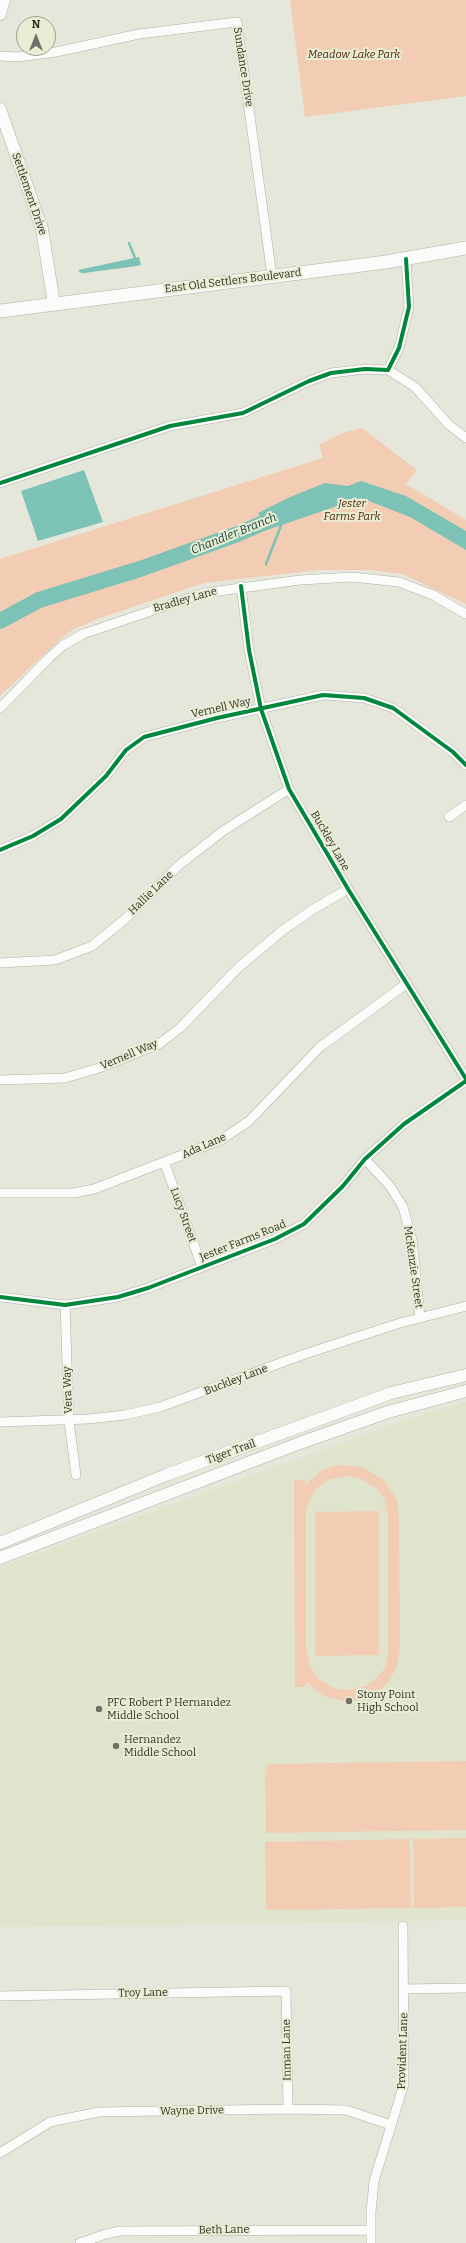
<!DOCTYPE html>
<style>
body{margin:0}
#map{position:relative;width:466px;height:2243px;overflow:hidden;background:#e5e7da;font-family:Bitter,serif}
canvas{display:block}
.north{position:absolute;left:16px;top:16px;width:40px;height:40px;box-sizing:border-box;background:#e9edd4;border:1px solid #9fa28f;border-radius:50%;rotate:0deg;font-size:11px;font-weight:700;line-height:16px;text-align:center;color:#303228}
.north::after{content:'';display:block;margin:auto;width:14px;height:18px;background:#6f7166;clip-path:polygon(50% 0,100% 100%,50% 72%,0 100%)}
</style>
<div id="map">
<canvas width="466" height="2243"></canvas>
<div class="north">N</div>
</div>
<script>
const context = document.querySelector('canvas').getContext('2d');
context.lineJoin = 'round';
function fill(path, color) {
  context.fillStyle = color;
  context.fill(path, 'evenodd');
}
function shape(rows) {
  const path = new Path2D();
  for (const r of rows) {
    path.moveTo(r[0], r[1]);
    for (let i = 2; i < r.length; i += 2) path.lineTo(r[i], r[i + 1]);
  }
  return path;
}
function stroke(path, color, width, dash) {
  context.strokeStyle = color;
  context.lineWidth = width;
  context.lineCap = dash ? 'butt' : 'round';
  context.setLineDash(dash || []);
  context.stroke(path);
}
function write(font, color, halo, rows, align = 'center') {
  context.font = font + ' Bitter,serif';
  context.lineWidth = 4;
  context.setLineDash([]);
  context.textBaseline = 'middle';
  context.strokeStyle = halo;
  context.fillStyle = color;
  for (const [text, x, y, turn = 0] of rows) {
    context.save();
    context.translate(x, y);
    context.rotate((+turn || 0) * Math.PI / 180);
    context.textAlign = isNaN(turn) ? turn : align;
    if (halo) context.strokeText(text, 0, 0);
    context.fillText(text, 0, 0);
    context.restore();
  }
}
const built = shape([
 [466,1402,466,1920,0,1927,0,1567,406,1420]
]);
const green = shape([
 [290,0,466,0,466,96,305,117],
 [362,428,417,470,406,484,466,520,466,604,402,574,371,570,319,570,204,583,97,619,72,630,57,642,0,696,0,559,323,458,319,445,342,433],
 [338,1465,363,1467,384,1480,397,1500,399,1517,400,1649,397,1665,390,1680,379,1691,364,1699,348,1702,324,1696,306,1682,306,1687,295,1687,294,1480,305,1480,305,1485,322,1470],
 [346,1476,359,1478,376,1488,384,1498,388,1517,388,1655,385,1668,377,1678,366,1686,348,1690,335,1689,318,1679,311,1668,306,1649,306,1511,310,1498,317,1488,328,1480],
 [379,1511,379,1655,315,1656,315,1512],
 [466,1761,466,1830,266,1833,265,1774,268,1764],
 [466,1838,466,1907,414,1908,413,1839],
 [410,1839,411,1908,266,1910,265,1842]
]);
const water = shape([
 [139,257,141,265,137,266,84,273,81,273,78,270],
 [84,470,103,522,38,541,21,491],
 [361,481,406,496,466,531,466,550,410,517,361,498,267,530,258,513,290,497,325,483,348,486]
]);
const stream = shape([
 [129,243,135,258],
 [266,564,282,523]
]);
const river = shape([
 [0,621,39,600,140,569,235,535,282,515]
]);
const minor = shape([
 [0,56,17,57,56,52,139,34,237,22,272,276],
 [388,370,415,387,449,425,466,438],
 [0,483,170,426,243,413,309,381,331,373,365,369,388,370,399,348,409,307,406,259],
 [241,586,249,650,261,709,289,789,348,889,466,1079],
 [0,708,50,657,62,646,83,634,204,593,300,580,352,577,399,582,433,595,466,614],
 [449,817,466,805],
 [0,850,33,836,61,819,106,776,126,750,144,737,217,718,323,695,364,698,393,708,453,752,466,765],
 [0,963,55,960,92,946,125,919,178,866,223,831,289,789],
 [0,1080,65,1078,99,1068,159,1044,180,1028,238,968,283,930,312,910,348,889],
 [365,1159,390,1186,403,1207,412,1240,420,1317],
 [165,1164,202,1267],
 [0,1193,74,1193,94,1189,221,1140,249,1121,320,1047,406,984],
 [0,1297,65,1305,118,1297,148,1288,275,1239,304,1224,343,1186,365,1159,404,1124,466,1081],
 [65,1305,69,1421,76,1475],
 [0,1422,88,1419,125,1415,160,1407,305,1354,400,1323,466,1306],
 [404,1989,466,1988],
 [0,1996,286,1991,288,2109],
 [0,2153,50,2122,99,2112,288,2109,346,2110,391,2125],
 [80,2243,106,2234,120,2231,371,2230],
 [371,2243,371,2212,374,2181,404,2084,403,1926]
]);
const tertiary = shape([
 [0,14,4,0],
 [0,109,42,229,54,304],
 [0,1543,166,1475,334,1414,391,1393,466,1375],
 [0,1558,300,1443,388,1412,466,1391]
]);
const secondary = shape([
 [0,311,386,262,466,248]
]);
const cycleway = shape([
 [0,483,170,426,243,413,309,381,331,373,365,369,388,370,399,348,409,307,406,259],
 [241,586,249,650,261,709,289,789,348,889,466,1079],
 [0,850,33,836,61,819,106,776,126,750,144,737,217,718,323,695,364,698,393,708,453,752,466,765],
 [0,1297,65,1305,118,1297,148,1288,275,1239,304,1224,343,1186,365,1159,404,1124,466,1081]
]);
const markers = [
 [349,1701,4,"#6f7166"],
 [99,1709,4,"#6f7166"],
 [116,1746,4,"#6f7166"]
];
const parkNames = [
 ["Meadow Lake Park",354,55],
 ["Jester",352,504],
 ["Farms Park",352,517]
];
const streetNames = [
 ["Sundance Drive",243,67,81],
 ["Settlement Drive",29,194,71],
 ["East Old Settlers Boulevard",233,281,-7],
 ["Bradley Lane",185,600,-16],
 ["Vernell Way",221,708,-13],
 ["Buckley Lane",330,841,60],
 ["Hallie Lane",151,893,-44],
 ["Vernell Way",129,1055,-23],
 ["Ada Lane",204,1146,-24],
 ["Lucy Street",183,1215,70],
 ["Jester Farms Road",243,1241,-22],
 ["McKenzie Street",413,1267,82],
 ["Buckley Lane",236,1380,-21],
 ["Vera Way",68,1390,-92],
 ["Tiger Trail",231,1452,-20],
 ["Troy Lane",143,1993,-1],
 ["Inman Lane",287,2050,-91],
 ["Provident Lane",403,2051,-88],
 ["Wayne Drive",192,2111,-1],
 ["Beth Lane",224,2230,-1]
];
const poiNames = [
 ["Stony Point",357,1695],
 ["High School",357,1708],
 ["PFC Robert P Hernandez",107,1703],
 ["Middle School",107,1716],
 ["Hernandez",124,1740],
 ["Middle School",124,1753]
];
const waterNames = [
 ["Chandler Branch",234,534,-22]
];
fill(built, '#e0e4cc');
fill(green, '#f2cdb4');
fill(water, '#7dc2b6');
stroke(stream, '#7dc2b6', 2.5);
stroke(river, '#7dc2b6', 16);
stroke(minor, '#afb1a7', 10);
stroke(tertiary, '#afb1a7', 13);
stroke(secondary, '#afb1a7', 14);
stroke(minor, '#fbfbf9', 9);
stroke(tertiary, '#fbfbf9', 12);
stroke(secondary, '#fbfbf9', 13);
stroke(cycleway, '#00873e', 4);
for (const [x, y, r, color] of markers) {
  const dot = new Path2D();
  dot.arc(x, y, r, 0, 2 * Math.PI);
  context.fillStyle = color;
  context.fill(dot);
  stroke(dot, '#e9edd4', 1.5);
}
write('italic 11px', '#51250d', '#e9edd4', parkNames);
write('11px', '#303228', '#e9edd4', streetNames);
write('11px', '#303228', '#e9edd4', poiNames, 'left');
write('italic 12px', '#16433e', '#e9edd4', waterNames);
</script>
